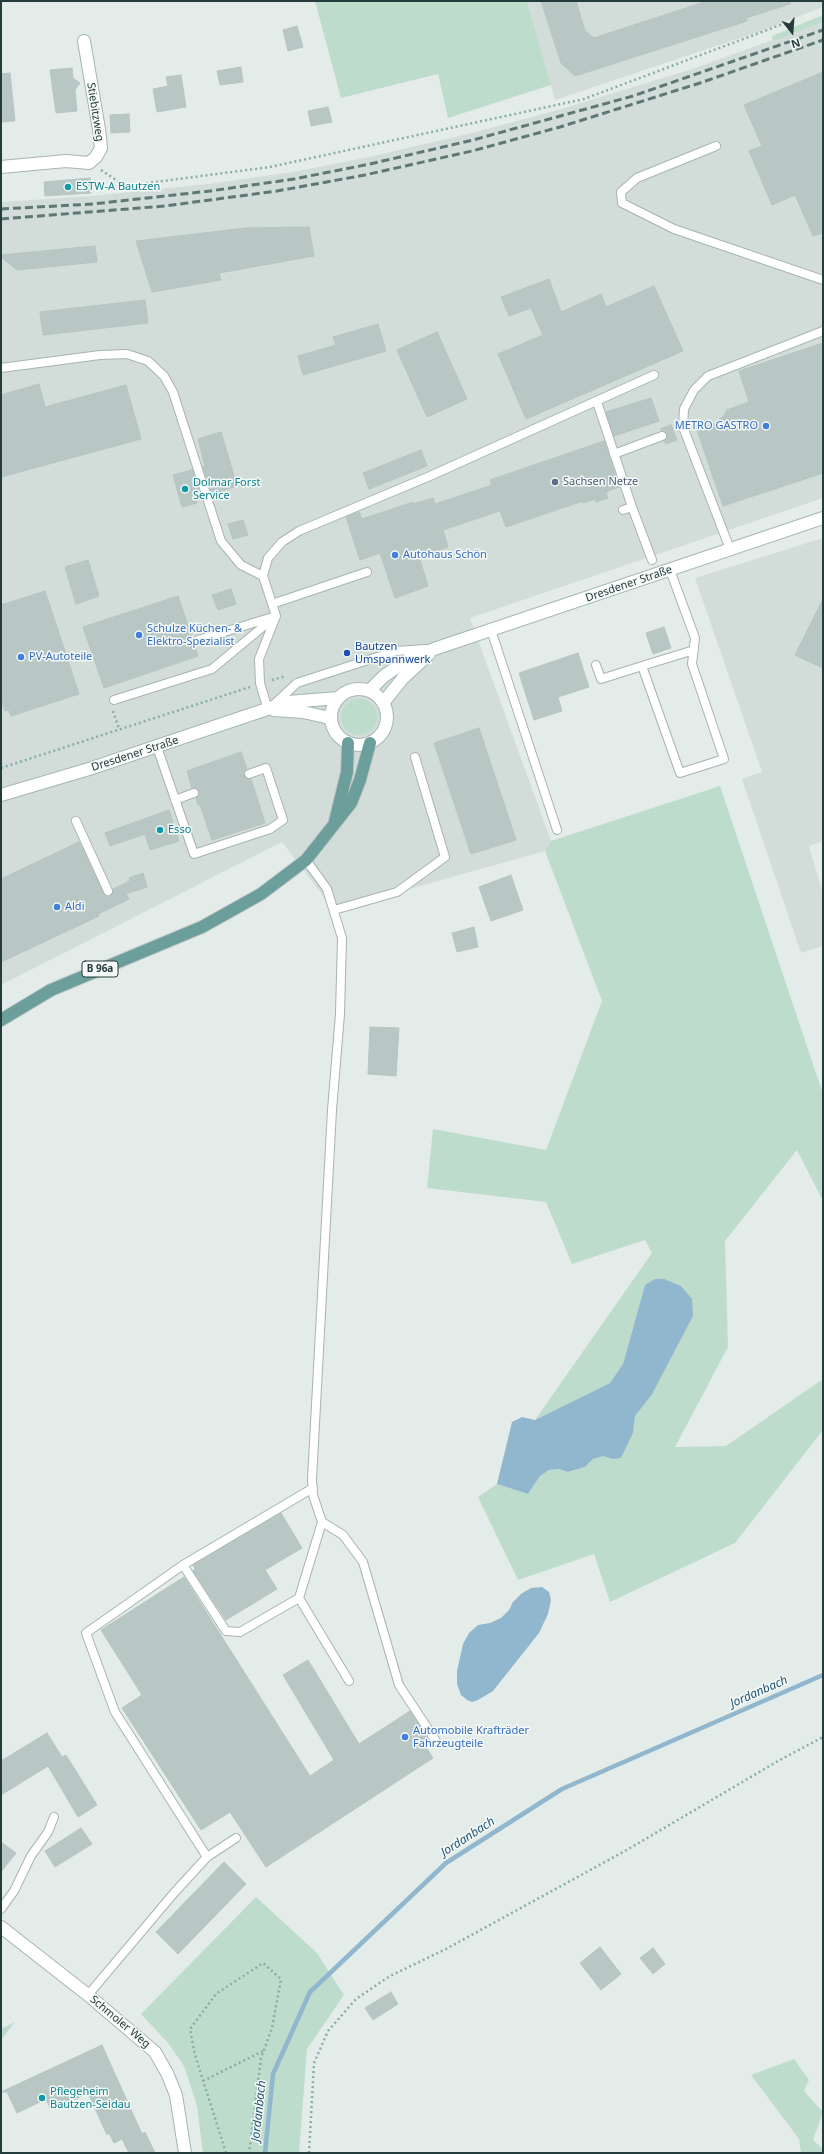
<!DOCTYPE html>
<meta charset="utf-8">
<style>
body{margin:0}
#map{position:relative;width:824px;height:2154px;overflow:hidden;background:#e4ecea;font-family:"Noto Sans",sans-serif}
canvas{display:block}
.frame{position:absolute;inset:0;border:2px solid #243c3b;pointer-events:none}
.north{position:absolute;left:772px;top:12px;width:40px;height:40px;-webkit-text-stroke:3px #f4f9f7;paint-order:stroke;rotate:163deg;font-size:11px;font-weight:700;line-height:16px;text-align:center;color:#243c3b}
.north::after{content:'';display:block;margin:auto;width:14px;height:18px;background:#243c3b;clip-path:polygon(50% 0,100% 100%,50% 72%,0 100%)}
</style>
<div id="map">
<canvas width="824" height="2154"></canvas>
<div class="frame"></div>
<div class="north">N</div>
</div>
<script>
const context = document.querySelector('canvas').getContext('2d');
context.lineJoin = 'round';
function fill(path, color) {
  context.fillStyle = color;
  context.fill(path, 'evenodd');
}
function shape(rows) {
  const path = new Path2D();
  for (const r of rows) {
    if (r.length === 3) {
      path.moveTo(r[0] + r[2], r[1]);
      path.arc(r[0], r[1], r[2], 0, 2 * Math.PI);
      continue;
    }
    path.moveTo(r[0], r[1]);
    for (let i = 2; i < r.length; i += 2) path.lineTo(r[i], r[i + 1]);
  }
  return path;
}
function stroke(path, color, width, dash) {
  context.strokeStyle = color;
  context.lineWidth = width;
  context.lineCap = dash ? 'butt' : 'round';
  context.setLineDash(dash || []);
  context.stroke(path);
}
function write(font, color, halo, rows, align = 'center') {
  context.font = font + ' "Noto Sans",sans-serif';
  context.lineWidth = 3;
  context.setLineDash([]);
  context.textBaseline = 'middle';
  context.strokeStyle = halo;
  context.fillStyle = color;
  for (const [text, x, y, turn = 0] of rows) {
    context.save();
    context.translate(x, y);
    context.rotate((+turn || 0) * Math.PI / 180);
    context.textAlign = isNaN(turn) ? turn : align;
    if (halo) context.strokeText(text, 0, 0);
    context.fillText(text, 0, 0);
    context.restore();
  }
}
const built = shape([
 [527,1,823,1,823,7,764,30,555,100],
 [823,22,823,498,470,618,551,841,545,851,334,910,282,842,1,985,1,202,92,196,209,184,293,172,369,157,472,133,558,110,692,69],
 [823,538,823,841,809,846,823,894,823,946,801,953,742,779,762,772,695,578]
]);
const green = shape([
 [315,1,527,1,551,85,448,118,438,74,341,98],
 [823,15,823,22,773,41,772,36],
 [359,717,18],
 [720,786,823,1094,823,1201,797,1150,725,1241,728,1347,675,1447,726,1446,823,1379,823,1430,735,1543,610,1602,594,1554,518,1580,478,1497,497,1484,528,1494,540,1476,549,1470,559,1469,569,1472,585,1467,593,1459,603,1456,613,1459,633,1433,635,1416,651,1396,645,1285,623,1364,610,1383,535,1420,652,1253,645,1240,572,1264,546,1202,427,1188,433,1129,546,1150,602,1001,545,851,551,841],
 [256,1897,317,1953,344,1995,307,2049,299,2153,203,2153,197,2106,184,2066,168,2043,141,2014],
 [15,2022,1,2040,1,2029],
 [794,2059,809,2080,804,2091,823,2112,813,2140,823,2149,823,2153,801,2153,799,2139,751,2075]
]);
const water = shape([
 [655,1279,664,1279,681,1286,692,1299,693,1316,651,1396,635,1416,633,1433,621,1458,613,1459,603,1456,593,1459,585,1467,568,1472,559,1469,549,1470,540,1476,528,1494,497,1484,512,1422,522,1417,535,1420,610,1383,623,1364,645,1285],
 [542,1587,549,1592,551,1600,548,1614,539,1633,493,1691,478,1700,472,1702,467,1700,461,1695,457,1684,457,1671,463,1644,469,1633,478,1625,490,1623,501,1618,509,1610,513,1602,521,1594,531,1588]
]);
const stream = shape([
 [265,2153,273,2074,310,1992,446,1863,562,1789,823,1675]
]);
const building = shape([
 [541,1,576,1,585,31,594,38,707,1,790,1,790,4,746,18,747,21,575,76,561,63,541,1],
 [297,26,303,47,288,51,283,30,297,26],
 [241,67,243,82,220,85,217,71,241,67],
 [72,68,73,78,80,83,75,90,77,111,56,113,50,70,72,68],
 [823,72,823,233,813,236,795,195,772,205,749,151,762,146,744,105,823,72],
 [10,73,15,121,1,122,1,74,10,73],
 [181,75,186,107,157,112,153,89,168,86,166,77,181,75],
 [328,107,332,122,311,126,308,111,328,107],
 [129,114,130,132,111,133,110,115,129,114],
 [90,178,91,193,45,196,44,182,90,178],
 [309,227,314,256,219,273,221,280,152,292,136,241,246,228,309,227],
 [95,246,97,262,17,270,1,257,1,255,95,246],
 [549,279,561,312,601,294,606,307,654,286,683,351,526,419,498,354,543,335,531,308,509,316,501,297,549,279],
 [145,300,148,323,43,335,40,312,145,300],
 [378,324,386,351,303,375,298,356,336,345,333,337,378,324],
 [437,332,467,399,427,417,397,350,437,332],
 [823,343,823,473,723,506,697,430,720,422,719,419,723,417,727,410,749,402,739,371,823,343],
 [39,384,45,407,126,385,141,439,1,477,1,395,39,384],
 [651,398,659,421,614,436,606,412,651,398],
 [671,425,677,440,666,444,664,441,667,434,660,429,671,425],
 [221,432,237,486,212,494,203,467,205,466,198,439,221,432],
 [604,441,619,487,606,492,608,498,596,502,595,499,583,503,583,501,506,527,500,511,443,530,448,547,419,557,428,586,395,598,380,553,360,560,346,517,359,512,362,519,413,502,413,504,433,498,435,504,492,485,490,480,604,441],
 [421,450,427,466,369,489,363,473,421,450],
 [192,470,201,497,195,498,197,503,182,507,173,475,192,470],
 [243,520,248,535,233,539,228,524,243,520],
 [88,560,99,596,76,604,65,567,88,560],
 [231,589,236,604,218,610,212,595,231,589],
 [45,591,79,694,11,716,9,710,5,711,1,699,1,605,45,591],
 [178,596,198,656,104,688,83,627,178,596],
 [823,599,823,668,795,655,823,599],
 [664,627,671,648,653,654,646,633,664,627],
 [578,653,589,687,558,697,562,711,534,720,519,673,578,653],
 [479,728,516,840,471,854,434,743,479,728],
 [241,752,247,769,244,775,246,778,251,779,265,823,212,840,200,805,198,805,196,798,199,791,197,789,192,788,187,771,241,752],
 [169,810,179,841,150,850,145,834,110,846,105,833,169,810],
 [79,842,105,896,111,896,113,889,130,881,129,878,143,873,147,887,126,894,129,899,98,914,99,916,1,962,1,879,79,842],
 [511,875,523,910,491,921,479,887,511,875],
 [474,927,478,947,457,952,452,933,474,927],
 [370,1027,399,1028,396,1076,368,1074,370,1027],
 [281,1513,302,1548,265,1570,277,1589,226,1620,193,1571,195,1569,193,1565,281,1513],
 [184,1577,310,1776,334,1760,283,1675,308,1660,359,1744,410,1711,427,1738,422,1741,433,1758,266,1867,230,1812,201,1830,122,1708,142,1695,101,1630,184,1577],
 [47,1733,62,1757,66,1755,97,1805,78,1817,48,1766,1,1795,1,1761,47,1733],
 [81,1828,92,1844,55,1867,45,1851,81,1828],
 [1,1842,16,1853,1,1872,1,1842],
 [224,1862,246,1884,178,1954,156,1932,224,1862],
 [600,1947,621,1974,601,1990,580,1963,600,1947],
 [653,1948,665,1964,653,1974,640,1958,653,1948],
 [391,1992,398,2004,373,2020,365,2008,391,1992],
 [102,2045,142,2134,145,2132,155,2153,129,2153,122,2139,114,2143,109,2133,107,2135,88,2093,65,2104,64,2101,50,2108,46,2099,17,2113,7,2092,1,2092,102,2045]
]);
const path = shape([
 [101,170,125,186,270,167,584,99,783,24],
 [272,680,286,676],
 [113,711,119,729],
 [1,768,250,687],
 [203,2081,263,2051],
 [226,2153,195,2055,190,2029,216,1994,263,1963,281,1979,272,2028,261,2058,249,2153],
 [309,2153,314,2063,328,2031,356,1999,390,1976,446,1949,625,1851,778,1761,823,1737]
]);
const service = shape([
 [716,146,637,178,621,192,622,203,674,229,823,280],
 [1,368,100,355,127,354,148,361,164,376,173,392,221,541,241,565,263,576],
 [597,402,632,507,652,560],
 [614,454,662,436],
 [623,510,632,507],
 [730,549,683,427,684,409,694,390,708,376,823,331],
 [670,570,695,638,692,664,724,759,680,773,642,666,694,650],
 [272,604,367,572],
 [491,630,557,830],
 [425,649,396,651,297,683,268,710,260,683,259,659,276,616,263,576,268,558,282,542,299,531,430,476,654,375],
 [596,665,601,679,642,666],
 [114,700,212,669,276,616,198,640],
 [157,747,194,854,270,829,283,820,266,768,249,774],
 [175,800,194,793],
 [76,821,108,891],
 [306,860,327,889,342,938,340,1014,332,1110,312,1479,313,1495,322,1522],
 [334,910,397,892,445,857,415,757],
 [183,1565,226,1631,240,1632,299,1598,322,1522,343,1535,363,1562,399,1685,436,1741],
 [299,1598,349,1681],
 [207,1857,115,1712,86,1633,183,1565,313,1488],
 [1,1909,14,1891,31,1856,48,1832,54,1817],
 [88,1995,174,1893,207,1857,236,1838]
]);
const minor = shape([
 [1,167,66,161,89,163,96,157,101,148,99,129,84,41],
 [1,1927,88,1995,155,2052,167,2073,176,2095,185,2153]
]);
const secondary = shape([
 [359,717,28],
 [369,691,384,676,409,659,434,649,823,518],
 [383,703,403,678,429,654],
 [274,710,303,712,330,718],
 [1,795,89,769,288,702,338,698]
]);
const primary = shape([
 [335,821,347,772,348,743],
 [1,1020,51,990,202,927,261,894,306,860,351,803,360,780,370,743]
]);
const rail = shape([
 [1,209,93,204,210,191,294,179,370,164,473,140,633,96,823,30],
 [1,219,165,206,277,191,365,175,472,151,560,127,700,83,823,40]
]);
const markers = [
 [68,187,4,"#0f9aa8"],
 [766,426,4,"#3f7fe0"],
 [555,482,4,"#5c6f8a"],
 [185,489,4,"#0f9aa8"],
 [395,555,4,"#3f7fe0"],
 [139,635,4,"#3f7fe0"],
 [347,653,4,"#1a4fb4"],
 [21,657,4,"#3f7fe0"],
 [160,830,4,"#0f9aa8"],
 [57,907,4,"#3f7fe0"],
 [405,1737,4,"#3f7fe0"],
 [42,2098,4,"#0f9aa8"]
];
const shields = [
 [100,969,36]
];
const shieldNames = [
 ["B 96a",100,969]
];
const streetNames = [
 ["Stiebitzweg",95,112,81],
 ["Dresdener Straße",629,584,-19],
 ["Dresdener Straße",135,754,-18],
 ["Schmoler Weg",120,2022,40]
];
const cultureNames = [
 ["ESTW-A Bautzen",76,187],
 ["Dolmar Forst",193,483],
 ["Service",193,496],
 ["Esso",168,830],
 ["Pflegeheim",50,2092],
 ["Bautzen-Seidau",50,2105]
];
const shopNames = [
 ["METRO GASTRO",758,426,"right"],
 ["Autohaus Schön",403,555],
 ["Schulze Küchen- &",147,629],
 ["Elektro-Spezialist",147,642],
 ["PV-Autoteile",29,657],
 ["Aldi",65,907],
 ["Automobile Krafträder",413,1731],
 ["Fahrzeugteile",413,1744]
];
const serviceNames = [
 ["Sachsen Netze",563,482]
];
const transitNames = [
 ["Bautzen",355,647],
 ["Umspannwerk",355,660]
];
const waterNames = [
 ["Jordanbach",759,1692,-24],
 ["Jordanbach",468,1837,-33],
 ["Jordanbach",259,2111,-84]
];
fill(built, '#d2dcd9');
fill(green, '#bedccc');
fill(water, '#90b7cd');
stroke(stream, '#90b7cd', 4.5);
fill(building, '#b9c7c4');
stroke(building, '#b6c5c2', 1);
stroke(service, '#a7b4b2', 10);
stroke(minor, '#a7b4b2', 14);
stroke(secondary, '#a3b7b4', 14);
stroke(primary, '#c2c8c8', 14);
stroke(path, '#87ada9', 2.5, [2, 3]);
stroke(service, '#fff', 8);
stroke(minor, '#fff', 12);
stroke(secondary, '#fff', 12);
stroke(primary, '#6c9e9c', 12);
stroke(rail, '#5f7876', 3, [8, 4]);
for (const [x, y, r, color] of markers) {
  const dot = new Path2D();
  dot.arc(x, y, r, 0, 2 * Math.PI);
  context.fillStyle = color;
  context.fill(dot);
  stroke(dot, '#f4f9f7', 1.5);
}
for (const [x, y, w] of shields) {
  const box = new Path2D();
  box.roundRect(x - w / 2, y - 8, w, 16, 3);
  context.fillStyle = '#f4f9f7';
  context.fill(box);
  stroke(box, '#243c3b', 1);
}
write('bold 10px', '#243c3b', null, shieldNames);
write('11px', '#243c3b', '#f4f9f7', streetNames);
write('11px', '#0d838f', '#f4f9f7', cultureNames, 'left');
write('11px', '#366cbe', '#f4f9f7', shopNames, 'left');
write('11px', '#4e5e75', '#f4f9f7', serviceNames, 'left');
write('11px', '#164399', '#f4f9f7', transitNames, 'left');
write('italic 12px', '#235574', '#f4f9f7', waterNames);
</script>
